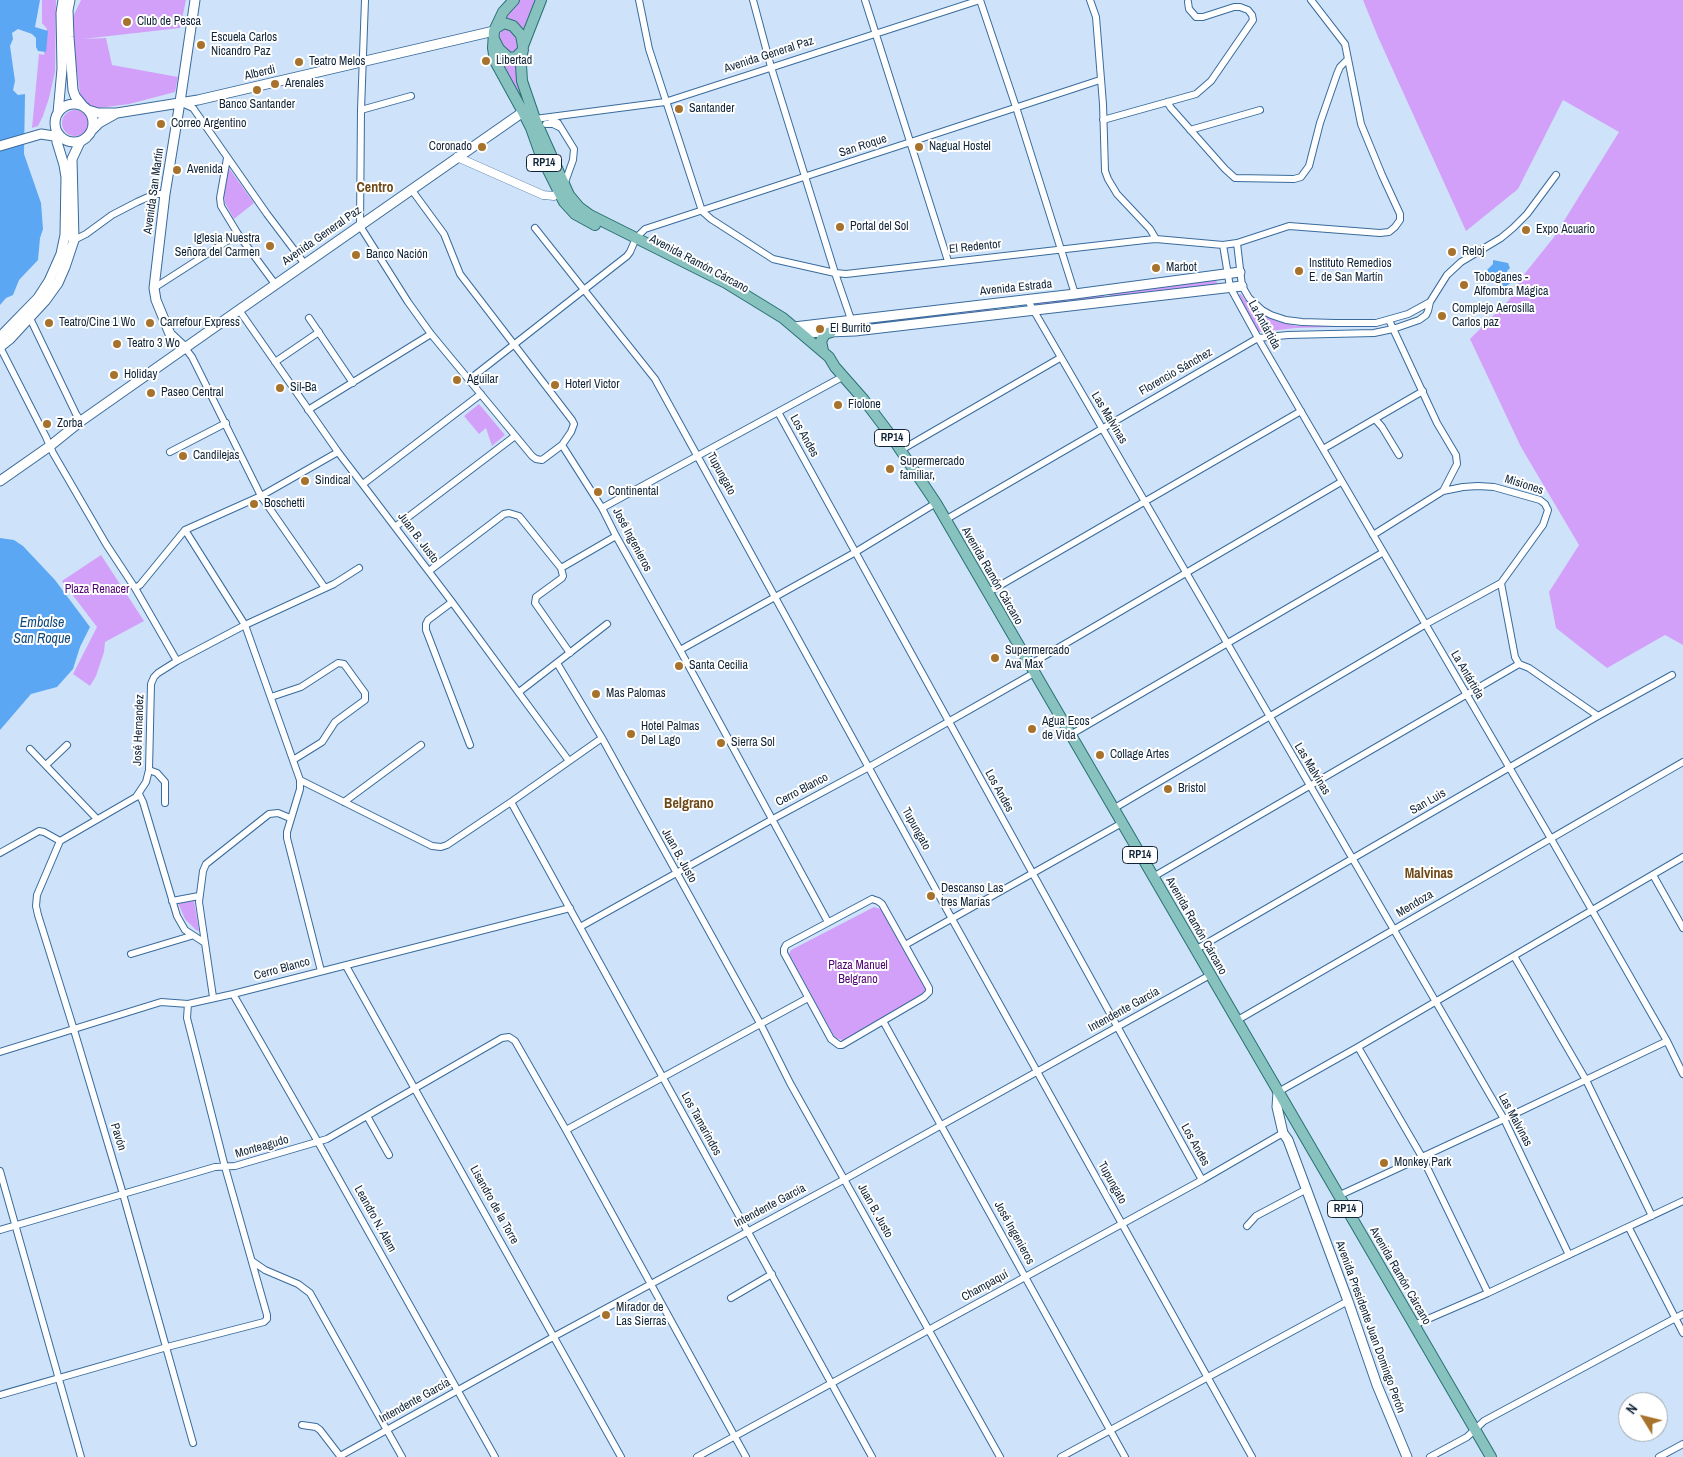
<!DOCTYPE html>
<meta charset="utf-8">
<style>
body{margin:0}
#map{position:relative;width:1683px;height:1457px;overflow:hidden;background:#cee3f9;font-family:"Archivo Narrow",sans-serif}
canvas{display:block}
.north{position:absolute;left:1618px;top:1392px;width:50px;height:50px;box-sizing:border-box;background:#fff;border:1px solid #9fa7b0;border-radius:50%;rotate:306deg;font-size:14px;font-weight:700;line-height:20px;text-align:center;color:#102439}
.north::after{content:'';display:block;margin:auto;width:18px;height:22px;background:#a7722c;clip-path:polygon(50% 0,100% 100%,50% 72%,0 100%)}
</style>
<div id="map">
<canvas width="1683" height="1457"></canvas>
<div class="north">N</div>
</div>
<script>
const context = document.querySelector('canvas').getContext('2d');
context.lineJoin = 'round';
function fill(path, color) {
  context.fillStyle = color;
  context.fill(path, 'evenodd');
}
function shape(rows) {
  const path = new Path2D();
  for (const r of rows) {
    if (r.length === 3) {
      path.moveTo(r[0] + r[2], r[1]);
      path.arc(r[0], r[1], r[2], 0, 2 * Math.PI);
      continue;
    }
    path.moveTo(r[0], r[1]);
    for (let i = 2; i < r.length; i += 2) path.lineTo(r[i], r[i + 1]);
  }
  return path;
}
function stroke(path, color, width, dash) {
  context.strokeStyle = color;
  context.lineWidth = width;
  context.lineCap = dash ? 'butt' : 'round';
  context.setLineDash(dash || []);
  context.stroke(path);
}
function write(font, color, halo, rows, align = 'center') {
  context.font = font + ' "Archivo Narrow",sans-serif';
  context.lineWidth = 4;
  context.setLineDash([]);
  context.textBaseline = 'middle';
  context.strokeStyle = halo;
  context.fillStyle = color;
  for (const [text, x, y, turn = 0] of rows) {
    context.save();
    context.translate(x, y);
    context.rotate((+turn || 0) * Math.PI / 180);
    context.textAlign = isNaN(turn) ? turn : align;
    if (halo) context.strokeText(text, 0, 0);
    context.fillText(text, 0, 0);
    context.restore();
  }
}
const green = shape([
 [42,0,56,0,55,72,49,98,43,116,38,126,32,128,39,54,44,55,47,29,42,23],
 [81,0,186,0,180,28,83,39,106,38,112,65,178,77,175,92,129,104,99,108,87,105,80,94,73,40,73,17],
 [519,0,538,0,525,30,516,22,506,17,509,11],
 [1363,0,1683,0,1683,645,1665,635,1607,668,1556,628,1549,592,1579,545,1521,447,1470,339,1509,300,1522,277,1554,237,1619,132,1563,100,1518,189,1466,231,1378,37],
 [508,28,516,35,519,43,518,51,513,54,507,52,499,40,501,30],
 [498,56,509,61,517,62,523,97,522,101],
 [75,123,13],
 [229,168,254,203,234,219,225,203,224,195],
 [1216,280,1218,285,1110,297,1109,295,1111,292],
 [1104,294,1104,298,1036,307,1035,305,1037,302],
 [1241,294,1245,300,1257,310,1276,321,1285,323,1296,326,1367,326,1296,328,1260,332,1254,327,1238,295],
 [993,307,991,311,863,328,861,326,861,323],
 [479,404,505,435,492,446,486,428,479,434,464,416],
 [101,555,144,621,105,642,104,652,96,676,90,686,73,674,97,627,62,581],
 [194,901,199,931,196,930,185,919,178,903],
 [874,907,881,909,926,989,924,995,843,1040,835,1038,789,954,791,950]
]);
const water = shape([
 [0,0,40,0,35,27,48,31,46,52,38,51,36,47,36,38,32,34,18,29,12,33,13,39,10,46,15,81,13,90,18,95,25,94,24,154,41,203,43,229,40,238,38,260,19,280,13,295,6,298,0,305],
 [1493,260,1508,263,1510,268,1507,271,1513,281,1504,288,1496,279,1490,280,1485,272,1493,264],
 [0,538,14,540,23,546,55,580,90,627,80,647,73,669,57,687,31,694,0,730]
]);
const minor = shape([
 [365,0,361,110,360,226,408,302,431,334,532,456,536,459,542,460,562,445,571,432,574,424,572,420,460,274,444,234,411,189],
 [639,0,649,49,702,211,711,219,773,259,835,273,846,274,1145,240,1156,239,1223,245,1237,243,1289,226,1380,233,1389,232,1395,227,1400,220,1400,214,1382,175,1361,124,1345,44,1311,0],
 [753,0,771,67,835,273,855,331],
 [865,0,948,261],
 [980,0,1016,107,1075,294],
 [1090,0,1096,17,1103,104,1105,171,1108,179,1117,194,1150,229,1156,239],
 [1167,102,1171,108,1225,169,1235,178,1294,179,1301,177,1309,166,1320,123,1337,74,1340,67,1347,60],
 [182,103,193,108,267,214,304,263],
 [361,110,411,96],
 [550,118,558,123,574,149,573,160,564,185],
 [535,119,665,102,980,0],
 [1103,120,1196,94,1211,81,1253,20,1252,15,1248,10,1240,7,1234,7,1203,17,1196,17,1189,9,1188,2],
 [546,124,553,124,559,127],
 [1190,130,1260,110],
 [227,158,220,198,221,206,238,234,275,284],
 [535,228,655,379,952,919,1252,1457],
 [71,239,74,240,86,234,112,215,137,202,155,194,165,194],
 [1237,243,1242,286,1249,298,1262,310,1271,315,1286,320,1302,322,1335,323,1376,323,1408,314,1430,302],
 [1223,245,1230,287,1258,338,1550,837,1667,1041,1683,1074],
 [154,288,238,234],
 [1027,299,1504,1119,1569,1255],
 [239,310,338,452,452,602,569,761],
 [28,314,76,414,81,421],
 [309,318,353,383],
 [1389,320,1437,423,1456,455,1457,464,1443,491,1463,487,1478,486,1494,487,1540,500,1545,504,1548,510,1543,525,1501,583,1515,657,1519,664,1529,668,1598,716],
 [0,347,46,437,53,453,106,544,135,588,177,661],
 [185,348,192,357,261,496,325,588],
 [275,362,319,332],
 [470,379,627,256,630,252,636,238,645,229,1100,80],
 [308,410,431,334],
 [778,412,1202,1180],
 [1375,419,1382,427,1399,455],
 [562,445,602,508,616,536,680,650,828,922],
 [1323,449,1423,391],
 [901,450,1060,358],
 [170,452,226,423],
 [363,484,481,394],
 [602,508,844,376],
 [945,520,1258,338,1288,335,1374,333,1393,329,1419,320,1426,315,1428,311,1430,302,1447,275,1461,262,1501,238,1513,228,1527,214,1556,175],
 [395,527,515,436],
 [185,530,245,625,300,780,300,789,287,832,287,838,321,971],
 [1373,535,1443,491],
 [561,568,563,576,562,578,536,597,535,603,570,653],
 [429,571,504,514,509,513,519,516,561,568,616,536],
 [135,588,140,585,185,530,261,496,338,452],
 [987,593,1301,411],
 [452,602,428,620,426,624,426,630,470,745],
 [680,650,854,553,936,503],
 [557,663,602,738,761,1025,790,1083,1000,1457],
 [1029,665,1341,482],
 [519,692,607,624],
 [271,697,301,687,338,663,344,664,365,693,365,700,335,722,322,742,293,760],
 [1070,735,1382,553],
 [30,749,97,819],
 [46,765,67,745],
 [149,770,157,773,165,782,165,803],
 [300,780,432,846,441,847,447,845,511,802,602,738],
 [139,794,143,802,177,916,185,930,205,943,213,997],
 [344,802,421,745],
 [511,802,872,1457],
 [1113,809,1426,624,1501,583],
 [60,841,37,895,36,906,38,915,74,1030,123,1194,193,1443],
 [0,853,39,831,44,832,60,841,136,797,146,782,149,770,151,684,154,677,158,673,177,661,245,625,334,584,359,568],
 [1653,875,1683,928],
 [1153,877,1519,664],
 [872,899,878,901,882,904,929,988,929,992,924,997,842,1045,839,1045,831,1039,784,953,784,949,786,945,872,899],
 [172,901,199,896],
 [580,927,771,820,869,767,1034,673],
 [205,943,199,902,203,871,206,864,269,814,278,813,290,818],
 [905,945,1122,823],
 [1195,950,1598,716,1672,675],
 [131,954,191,936],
 [1514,956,1586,1080,1652,1216],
 [346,966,621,1457],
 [233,994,318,1142,495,1457],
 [883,1021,1125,1457],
 [1236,1021,1683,762],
 [1358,1047,1422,1157,1488,1293],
 [0,1052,161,1002,188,1004,233,994,570,908],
 [1278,1092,1358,1047,1683,857],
 [367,1116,389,1155],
 [566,1130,808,998],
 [0,1171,81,1457],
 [1338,1196,1504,1119,1667,1041],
 [1247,1226,1256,1216,1307,1189],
 [1629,1228,1683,1333],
 [0,1230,215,1167,235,1166,327,1139,502,1038,509,1037,515,1041,566,1130,746,1457],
 [252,1261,265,1270,298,1284,310,1293,402,1457],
 [731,1298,772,1274],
 [1414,1325,1488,1293,1683,1201],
 [0,1395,167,1347,264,1322,267,1319,267,1315,225,1167,187,1018,188,1004],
 [302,1425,316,1427,320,1430,340,1456,555,1336,845,1179,1210,975],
 [697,1457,1202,1180,1283,1133],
 [1061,1457,1348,1301],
 [1430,1457,1467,1437,1484,1421,1683,1314],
 [1659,1457,1683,1444]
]);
const tertiary = shape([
 [457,157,543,195,554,196,557,193,557,188]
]);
const secondary = shape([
 [70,0,68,10,69,37,73,90,75,96,83,106],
 [74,123,19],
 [88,110,98,113,117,113,198,100,494,31],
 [58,113,62,69,61,13,63,0],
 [92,130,99,123,115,114],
 [0,146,41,134,60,137],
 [794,327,1075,294,1240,272],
 [802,333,855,331,1242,286],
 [0,337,38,298,49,281,61,254,65,235,66,177,64,165,57,142,56,129],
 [0,347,10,339,45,301,58,283,65,267,74,240,72,159,80,142,86,138],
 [185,348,170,334,156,300,154,288,165,194,180,102,195,0],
 [0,481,50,446,81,421,239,310,523,112],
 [1278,1092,1277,1107,1283,1133,1288,1140,1348,1301,1377,1385,1407,1457]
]);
const primary = shape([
 [514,0,503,12,494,31,493,48,495,61,523,112,531,128,541,156,564,202,575,214,595,225],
 [541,0,523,46,521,65,522,81,535,119,569,195,579,207,590,215,726,283,783,318,829,357,835,367,864,400,889,433,936,503,1491,1457],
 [496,28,504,23,513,26,521,35,523,46],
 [494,39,499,49,509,58,516,57,523,50],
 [823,351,821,341,825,334,831,332]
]);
const markers = [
 [127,22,5,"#a7722c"],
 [201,45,5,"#a7722c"],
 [486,61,5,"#a7722c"],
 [299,62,5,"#a7722c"],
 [275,84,5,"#a7722c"],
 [257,90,5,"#a7722c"],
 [679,109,5,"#a7722c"],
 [161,124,5,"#a7722c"],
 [482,147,5,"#a7722c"],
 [919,147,5,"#a7722c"],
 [177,170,5,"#a7722c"],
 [840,227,5,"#a7722c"],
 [1526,230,5,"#a7722c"],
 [270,246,5,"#a7722c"],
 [1452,252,5,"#a7722c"],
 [356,255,5,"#a7722c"],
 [1156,268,5,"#a7722c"],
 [1299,271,5,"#a7722c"],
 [1464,285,5,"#a7722c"],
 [1442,316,5,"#a7722c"],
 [49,323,5,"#a7722c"],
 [150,323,5,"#a7722c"],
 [820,329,5,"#a7722c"],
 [117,344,5,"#a7722c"],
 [114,375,5,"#a7722c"],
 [457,380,5,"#a7722c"],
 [555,385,5,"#a7722c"],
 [280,388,5,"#a7722c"],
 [151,393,5,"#a7722c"],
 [838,405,5,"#a7722c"],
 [47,424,5,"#a7722c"],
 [183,456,5,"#a7722c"],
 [890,469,5,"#a7722c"],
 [305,481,5,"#a7722c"],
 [598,492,5,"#a7722c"],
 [254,504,5,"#a7722c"],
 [995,658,5,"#a7722c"],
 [679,666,5,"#a7722c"],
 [596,694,5,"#a7722c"],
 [1032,729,5,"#a7722c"],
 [631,734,5,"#a7722c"],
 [721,743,5,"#a7722c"],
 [1100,755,5,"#a7722c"],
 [1168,789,5,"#a7722c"],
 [931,896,5,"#a7722c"],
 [1384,1163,5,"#a7722c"],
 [606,1315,5,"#a7722c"]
];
const shields = [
 [544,163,35],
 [892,438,35],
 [1140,855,35],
 [1345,1209,35]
];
const shieldNames = [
 ["RP14",544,163],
 ["RP14",892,438],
 ["RP14",1140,855],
 ["RP14",1345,1209]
];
const poiNames = [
 ["Club de Pesca",137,22],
 ["Escuela Carlos",211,38],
 ["Nicandro Paz",211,52],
 ["Libertad",496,61],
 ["Teatro Melos",309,62],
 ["Arenales",285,84],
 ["Banco Santander",257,105,"center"],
 ["Santander",689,109],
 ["Correo Argentino",171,124],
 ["Coronado",472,147,"right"],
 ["Nagual Hostel",929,147],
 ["Avenida",187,170],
 ["Portal del Sol",850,227],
 ["Expo Acuario",1536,230],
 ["Iglesia Nuestra",260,239,"right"],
 ["Señora del Carmen",260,253,"right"],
 ["Reloj",1462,252],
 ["Banco Nación",366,255],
 ["Instituto Remedios",1309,264],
 ["E. de San Martín",1309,278],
 ["Marbot",1166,268],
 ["Toboganes -",1474,278],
 ["Alfombra Mágica",1474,292],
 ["Complejo Aerosilla",1452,309],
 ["Carlos paz",1452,323],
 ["Teatro/Cine 1 Wo",59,323],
 ["Carrefour Express",160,323],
 ["El Burrito",830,329],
 ["Teatro 3 Wo",127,344],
 ["Holiday",124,375],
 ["Aguilar",467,380],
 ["Hoterl Victor",565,385],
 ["Sil-Ba",290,388],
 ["Paseo Central",161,393],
 ["Fiolone",848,405],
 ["Zorba",57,424],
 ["Candilejas",193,456],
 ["Supermercado",900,462],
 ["familiar,",900,476],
 ["Sindical",315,481],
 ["Continental",608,492],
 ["Boschetti",264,504],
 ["Supermercado",1005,651],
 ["Ava Max",1005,665],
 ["Santa Cecilia",689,666],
 ["Mas Palomas",606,694],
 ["Agua Ecos",1042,722],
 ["de Vida",1042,736],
 ["Hotel Palmas",641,727],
 ["Del Lago",641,741],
 ["Sierra Sol",731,743],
 ["Collage Artes",1110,755],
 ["Bristol",1178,789],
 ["Descanso Las",941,889],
 ["tres Marías",941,903],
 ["Monkey Park",1394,1163],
 ["Mirador de",616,1308],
 ["Las Sierras",616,1322]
];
const streetNames = [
 ["Avenida General Paz",769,55,-18],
 ["Alberdi",260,73,-13],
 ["San Roque",863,146,-18],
 ["Avenida San Martín",154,191,-82],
 ["Avenida General Paz",322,236,-35],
 ["El Redentor",975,247,-6],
 ["Avenida Ramón Cárcano",699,264,28],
 ["Avenida Estrada",1016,288,-6],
 ["La Antártida",1264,325,61],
 ["Florencio Sánchez",1176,372,-30],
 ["Las Malvinas",1109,418,59],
 ["Los Andes",804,436,61],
 ["Tupungato",721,474,61],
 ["Misiones",1524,485,18],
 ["Juan B. Justo",418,538,53],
 ["José Ingenieros",632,540,62],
 ["Avenida Ramón Cárcano",992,576,60],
 ["La Antártida",1467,675,60],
 ["José Hernandez",139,730,-88],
 ["Las Malvinas",1312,769,59],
 ["Cerro Blanco",802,790,-28],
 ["Los Andes",999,791,61],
 ["San Luis",1428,802,-30],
 ["Tupungato",916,829,61],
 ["Juan B. Justo",679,856,61],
 ["Mendoza",1415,904,-31],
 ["Avenida Ramón Cárcano",1196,926,60],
 ["Cerro Blanco",282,969,-15],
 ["Intendente García",1124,1010,-29],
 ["Las Malvinas",1515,1120,62],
 ["Los Tamarindos",701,1124,61],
 ["Pavón",118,1137,73],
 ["Los Andes",1195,1145,61],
 ["Monteagudo",262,1147,-16],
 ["Tupungato",1112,1183,61],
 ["Lisandro de la Torre",494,1205,61],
 ["Intendente García",770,1206,-28],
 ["Juan B. Justo",875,1211,61],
 ["Leandro N. Alem",375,1219,61],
 ["José Ingenieros",1014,1233,61],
 ["Avenida Ramón Cárcano",1400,1276,60],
 ["Champaquí",985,1286,-29],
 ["Avenida Presidente Juan Domingo Perón",1370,1327,70],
 ["Intendente García",415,1401,-29]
];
const parkNames = [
 ["Plaza Renacer",97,590],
 ["Plaza Manuel",858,966],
 ["Belgrano",858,980]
];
const neighbourhoodNames = [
 ["Centro",375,188],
 ["Belgrano",689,804],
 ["Malvinas",1429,874]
];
const waterNames = [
 ["Embalse",42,623],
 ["San Roque",42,639]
];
fill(green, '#d3a0f9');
fill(water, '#5ba7f3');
stroke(minor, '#396b9c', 8);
stroke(tertiary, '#396b9c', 9);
stroke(secondary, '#396b9c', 11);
stroke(primary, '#297074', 12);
stroke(minor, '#fff', 6);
stroke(tertiary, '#fff', 8);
stroke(secondary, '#fff', 9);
stroke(primary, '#87c2be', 10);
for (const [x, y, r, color] of markers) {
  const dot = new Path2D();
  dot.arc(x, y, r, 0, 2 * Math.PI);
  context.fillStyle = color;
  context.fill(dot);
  stroke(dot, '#fff', 2);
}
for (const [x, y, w] of shields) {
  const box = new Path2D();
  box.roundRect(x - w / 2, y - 8.5, w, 17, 4);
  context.fillStyle = '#fff';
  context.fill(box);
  stroke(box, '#102439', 1);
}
write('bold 11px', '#102439', null, shieldNames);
write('12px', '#102439', '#fff', poiNames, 'left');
write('12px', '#102439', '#fff', streetNames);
write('12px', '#4f0372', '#fff', parkNames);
write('bold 14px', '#6e4919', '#fff', neighbourhoodNames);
write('italic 14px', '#134a7a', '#fff', waterNames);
</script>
